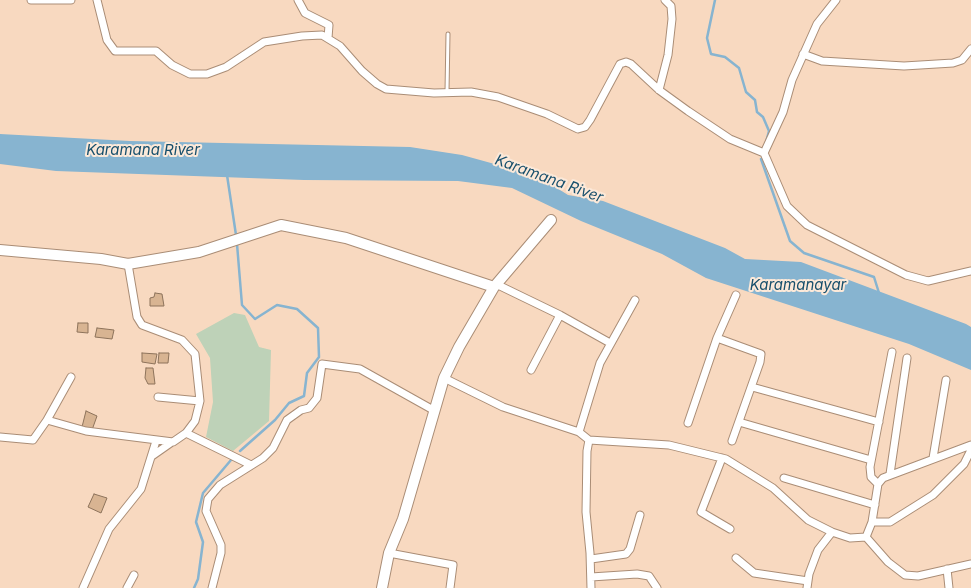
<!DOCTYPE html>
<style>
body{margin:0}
canvas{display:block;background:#f8d9c0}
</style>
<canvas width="971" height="588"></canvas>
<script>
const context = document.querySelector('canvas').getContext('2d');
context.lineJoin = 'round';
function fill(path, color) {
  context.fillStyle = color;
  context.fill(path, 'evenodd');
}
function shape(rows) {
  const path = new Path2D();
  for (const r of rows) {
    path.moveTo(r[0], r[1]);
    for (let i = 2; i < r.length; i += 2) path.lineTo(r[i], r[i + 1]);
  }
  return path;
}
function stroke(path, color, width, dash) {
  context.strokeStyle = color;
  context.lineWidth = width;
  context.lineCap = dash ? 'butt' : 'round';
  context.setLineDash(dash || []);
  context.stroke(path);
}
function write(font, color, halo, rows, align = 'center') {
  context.font = font + ' Inter,sans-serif';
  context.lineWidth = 4;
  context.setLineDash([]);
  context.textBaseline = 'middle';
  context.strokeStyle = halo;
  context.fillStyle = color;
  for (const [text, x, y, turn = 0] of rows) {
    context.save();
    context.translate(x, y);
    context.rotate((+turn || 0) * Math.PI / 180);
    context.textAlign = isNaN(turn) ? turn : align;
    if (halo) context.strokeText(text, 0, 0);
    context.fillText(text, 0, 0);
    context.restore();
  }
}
const green = shape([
 [234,313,245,315,259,347,271,350,269,421,233,451,206,437,213,402,210,358,196,334]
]);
const water = shape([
 [0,134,130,141,410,147,462,155,538,176,568,195,603,201,725,248,745,259,801,262,966,324,971,327,971,370,909,344,706,278,662,254,581,221,512,188,458,181,304,180,56,171,0,164]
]);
const stream = shape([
 [715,0,707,38,711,54,725,57,739,68,746,92,755,100,757,112,763,117,769,131,766,142],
 [761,159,790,241,804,253,874,277,879,293],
 [227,175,236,235],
 [237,244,242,305,255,319,277,305,297,309,318,328,319,357,307,373,304,396,289,403,275,420,240,451],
 [194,588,198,579,203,542,196,522,203,493,231,460]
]);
const building = shape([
 [155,293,162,294,164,306,150,306,150,298,154,297,155,293],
 [78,323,88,323,88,333,77,332,78,323],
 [97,328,114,330,112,339,95,337,97,328],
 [142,353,157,354,155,364,142,362,142,353],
 [159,353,169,353,168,363,158,363,159,353],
 [146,368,153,368,155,384,148,384,145,378,146,368],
 [86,411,97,416,92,430,82,427,86,411],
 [94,494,107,498,101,513,88,507,94,494]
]);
const lane = shape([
 [447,91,448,34]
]);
const street = shape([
 [31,0,71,0],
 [97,0,107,40,115,51,156,51,172,65,190,74,207,74,226,67,264,42,302,36,322,35,340,46,362,71,377,84,386,89,434,93,471,92,498,97,547,114,578,129,585,127,590,120,620,64,626,62,631,64,659,90,688,111,730,139,764,153,787,206,807,225,906,275,928,281,971,271],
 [298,0,305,13,329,25,328,38],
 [803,54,822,61,904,66,953,63,962,60,971,49],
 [659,90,668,55,672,19,671,6,665,0],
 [764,153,783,112,792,80,817,24,836,0],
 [128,264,137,317,142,325,182,340,195,354,200,401,195,421,186,433,251,465],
 [496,284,560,315,531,370],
 [560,315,610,343],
 [717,338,761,354,760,362,732,441],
 [444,378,503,407,579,432,589,440,669,445,726,459,773,488,808,520,832,532,850,538,866,537,872,522,878,484,883,478,971,445],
 [752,387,879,422],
 [158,397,200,401],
 [47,420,71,377],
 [739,422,871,460],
 [688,423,717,338,736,295],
 [579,432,600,363,635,300],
 [0,437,33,440,47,420,86,431,173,442,186,433],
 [589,440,587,451,586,512,590,553,591,588],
 [152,456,172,442],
 [722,458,701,512,730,529],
 [933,458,946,380],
 [890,474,907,358],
 [784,478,875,505],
 [878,484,871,477,870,467,892,352],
 [872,522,890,522,933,495,964,464,971,450],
 [866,537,888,562,905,575,918,576,971,564],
 [389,553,453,565,450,588],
 [736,558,754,573,808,581],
 [591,559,626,554,630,549,640,515],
 [947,569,949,588],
 [591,577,637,574,649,576,657,588],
 [83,588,109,529,141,489,156,441],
 [127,588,134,575],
 [212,588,221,553,221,545,206,511,208,499,220,485,263,458,273,448,287,420,301,410,309,408,317,398,322,364,360,369,435,411],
 [807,588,809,574,818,550,832,532]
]);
const secondary = shape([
 [0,250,101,259,128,264,199,252,281,225,346,238,494,287],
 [382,588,389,553,403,519,444,378,459,347,494,287,551,220]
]);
const waterNames = [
 ["Karamana River",143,150],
 ["Karamana River",549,179,20],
 ["Karamanayar",798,285]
];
fill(green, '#bed2b8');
fill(water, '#87b4d0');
stroke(stream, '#87b4d0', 2.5);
fill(building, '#d8b492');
stroke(building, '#8d735b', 1);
stroke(lane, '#aa8d76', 5);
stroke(street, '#aa8d76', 9);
stroke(secondary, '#aa8d76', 12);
stroke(lane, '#fff', 3);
stroke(street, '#fff', 7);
stroke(secondary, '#fff', 10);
write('italic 15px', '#174f6c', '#fce9d9', waterNames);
</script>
